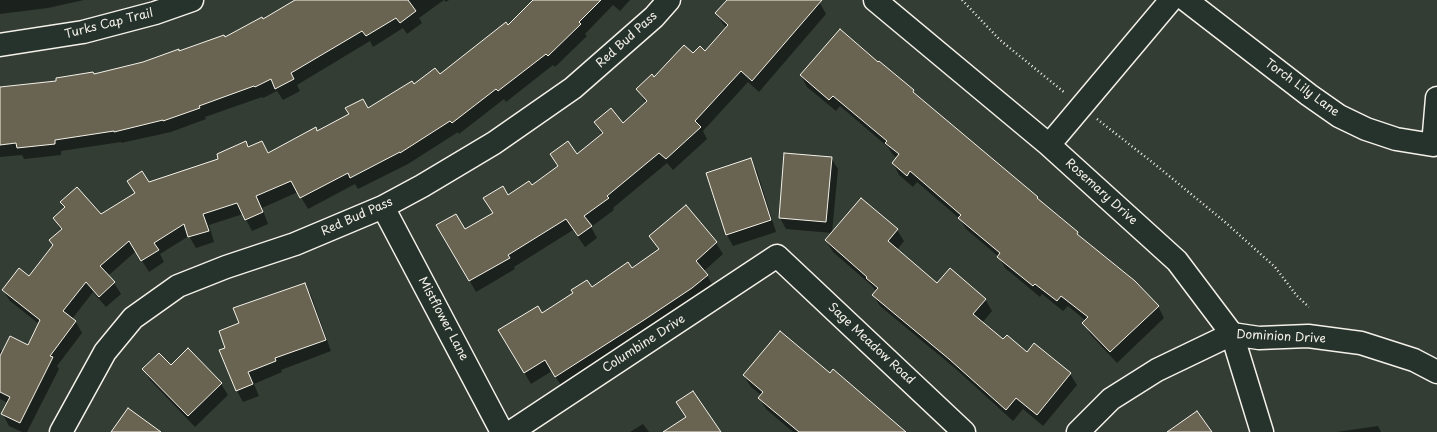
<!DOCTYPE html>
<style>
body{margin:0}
canvas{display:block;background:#333d34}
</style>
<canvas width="1437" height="432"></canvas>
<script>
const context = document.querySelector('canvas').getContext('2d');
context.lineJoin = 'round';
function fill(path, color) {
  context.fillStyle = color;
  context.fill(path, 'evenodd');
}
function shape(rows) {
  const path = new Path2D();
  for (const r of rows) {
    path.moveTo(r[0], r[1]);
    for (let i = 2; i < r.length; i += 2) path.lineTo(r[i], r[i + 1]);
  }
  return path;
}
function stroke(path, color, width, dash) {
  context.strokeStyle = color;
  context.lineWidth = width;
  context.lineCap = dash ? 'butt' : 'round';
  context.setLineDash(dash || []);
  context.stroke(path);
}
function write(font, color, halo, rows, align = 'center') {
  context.font = font + ' "Playpen Sans",sans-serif';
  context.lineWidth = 3;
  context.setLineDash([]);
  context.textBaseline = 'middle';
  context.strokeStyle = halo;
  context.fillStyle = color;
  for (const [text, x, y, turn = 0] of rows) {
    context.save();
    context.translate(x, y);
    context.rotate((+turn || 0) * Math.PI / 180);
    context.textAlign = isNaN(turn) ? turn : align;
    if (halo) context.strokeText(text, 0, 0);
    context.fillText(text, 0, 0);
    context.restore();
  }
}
const shadow = shape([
 [0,0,84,0,48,8,0,14],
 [297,0,449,0,446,2,444,0,419,18,422,23,407,34,403,28,373,47,370,41,297,85,300,91,283,100,277,91,263,98,262,97,205,117,206,119,171,132,121,143,121,142,61,151,61,155,24,159,22,155,0,157,0,88,57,81,94,75,143,63,225,38,263,21],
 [535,0,630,0,620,11,613,5,585,34,587,36,555,67,553,65,506,102,504,99,459,134,458,132,408,164,358,189,355,184,308,209,298,192,262,208,268,224,252,231,243,214,209,225,214,242,196,248,189,236,160,254,164,262,149,272,136,251,108,276,114,283,121,294,106,307,93,292,72,319,76,322,82,333,57,366,59,369,27,432,22,432,9,426,3,414,8,403,0,399,0,350,3,352,28,346,39,324,10,301,3,290,29,278,54,246,50,240,61,231,54,218,65,208,61,202,101,215,136,194,148,183,220,159,246,143,248,148,262,142,269,154,368,109,414,85,440,75,508,26],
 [728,0,816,0,820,3,826,14,759,92,748,82,703,131,707,139,673,170,667,163,613,208,614,210,591,227,597,238,585,247,573,230,514,267,515,269,476,292,438,225,464,230,492,214,508,196,531,186,577,156,602,135,595,122,623,125,646,103,637,89,693,55,705,52,727,28,723,24,716,13],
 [879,62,914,91,918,98,1038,198,1040,202,1077,233,1080,238,1158,306,1164,318,1117,363,1090,334,1084,323,1086,321,1068,306,1063,311,1042,294,1040,297,1005,268,999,257,966,229,960,219,917,182,913,187,899,175,893,163,897,158,893,155,888,147,840,106,836,111,807,87,801,76],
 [831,158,838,169,832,233,786,229,780,218],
 [750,160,757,171,776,232,733,246,727,235,707,174],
 [862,200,897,230,904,241,897,250,938,284,985,299,992,311,982,323,1003,341,1027,353,1034,344,1070,374,1077,385,1043,426,1023,409,1013,421,957,370,880,306,873,295,876,291,871,285,833,252,826,241],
 [686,207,716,243,723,254,704,271,714,287,562,387,552,371,531,384,499,330,542,314,632,269,659,250,650,236],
 [304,284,311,295,331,351,281,370,282,372,254,384,259,396,243,402,237,391,226,348,240,323],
 [171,366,221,384,228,395,195,427,150,380,144,369],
 [830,374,904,432,793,432,766,409,759,398,761,395,751,387,744,376],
 [643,424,649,432,630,432],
 [1378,426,1381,432,1336,432]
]);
const building = shape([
 [295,0,408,0,416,11,400,23,396,18,366,36,362,31,291,73,294,79,275,89,271,79,255,87,254,86,199,106,200,108,163,121,163,120,114,132,114,131,55,140,55,144,17,148,16,143,0,145,0,87,56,81,56,78,93,72,94,74,143,62,179,49,179,51,224,35,225,37,262,17,263,19,295,0],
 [533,0,601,0,579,22,581,24,548,56,546,54,498,91,496,89,452,123,450,121,400,153,400,152,350,178,348,173,300,198,291,181,256,196,263,212,245,220,237,203,203,214,209,231,188,237,184,224,154,243,159,250,141,261,129,241,100,266,115,282,99,297,86,282,63,311,76,321,50,356,53,357,20,423,1,414,10,397,0,392,0,356,10,336,28,345,40,320,2,290,19,268,29,276,53,245,49,240,62,229,53,218,65,207,60,202,77,187,101,214,135,193,127,181,142,171,149,182,218,159,217,154,246,141,248,147,262,141,268,153,316,127,317,131,349,114,345,108,363,99,368,108,412,81,414,84,435,68,440,74,506,22,508,25,533,0],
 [727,0,822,0,752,81,741,71,695,121,701,127,666,159,659,153,607,196,609,198,584,216,592,226,578,236,566,219,508,255,510,258,469,281,436,225,456,214,465,229,493,213,483,198,503,186,508,195,529,181,532,185,558,166,550,154,568,141,577,154,603,133,594,122,611,108,623,123,647,101,636,89,652,74,654,77,684,45,693,53,700,46,705,51,728,25,715,13,727,0],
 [840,29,878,62,879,61,914,90,913,92,1038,197,1037,198,1078,232,1077,234,1135,281,1159,306,1110,352,1082,323,1088,317,1061,296,1057,301,1035,284,1033,286,997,257,1000,253,958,218,961,215,910,171,907,176,892,163,899,154,885,143,887,141,833,96,829,100,800,75,840,29],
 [784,153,832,157,826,222,779,218,784,153],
 [751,158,771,220,726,235,706,173,751,158],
 [861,198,898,229,888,241,937,283,950,268,986,299,973,314,1003,339,1007,335,1027,352,1034,343,1071,373,1037,415,1016,398,1006,410,949,359,872,295,878,288,866,278,867,277,825,240,861,198],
 [686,205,717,242,696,261,708,275,692,288,644,320,555,377,545,360,524,373,498,330,538,306,542,313,573,293,571,290,587,280,592,287,628,262,632,268,659,249,649,236,686,205],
 [305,283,326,340,275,358,276,361,248,372,253,384,236,391,219,350,225,348,219,331,239,323,233,308,305,283],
 [780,331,830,373,833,369,906,432,799,432,758,398,763,392,743,375,780,331],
 [188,348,222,383,188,416,142,369,159,353,171,365,188,348],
 [693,391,721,432,663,432,686,417,676,402,693,391],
 [128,408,161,432,111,432,128,408],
 [1197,411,1212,432,1167,432,1197,411]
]);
const path = shape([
 [962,0,1000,40,1065,93],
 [1097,119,1157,166,1225,222,1275,267,1297,296,1309,307]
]);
const minor = shape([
 [875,0,1049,145,1177,261,1232,334,1262,432],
 [1186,0,1309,95,1339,116,1366,129,1396,139,1433,145,1437,98],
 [0,45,83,32,155,13,192,0],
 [1049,145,1171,0],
 [383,207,502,432],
 [61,432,105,352,133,318,178,286,226,267,295,244,383,207,422,186,494,143,573,88,654,17,669,0],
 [511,432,777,256,964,432]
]);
const tertiary = shape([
 [1078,432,1111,399,1157,370,1232,334,1259,338,1308,336,1361,343,1414,360,1437,372]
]);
const streetNames = [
 ["Turks Cap Trail",109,24,-14],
 ["Red Bud Pass",627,40,-42],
 ["Torch Lily Lane",1302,88,36],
 ["Rosemary Drive",1101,192,42],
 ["Red Bud Pass",357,217,-24],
 ["Mistflower Lane",443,319,62],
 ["Dominion Drive",1281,337,3],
 ["Columbine Drive",644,344,-33],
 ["Sage Meadow Road",871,344,43]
];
fill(shadow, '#0007');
fill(building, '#696452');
stroke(building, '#f4f1e8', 1);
stroke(minor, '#f4f1e8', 25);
stroke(tertiary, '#f4f1e8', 25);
stroke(path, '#f4f1e8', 2.5, [1, 3]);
stroke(minor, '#26332d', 22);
stroke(tertiary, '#26332d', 22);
write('12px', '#f4f1e8', '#26332d', streetNames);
</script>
